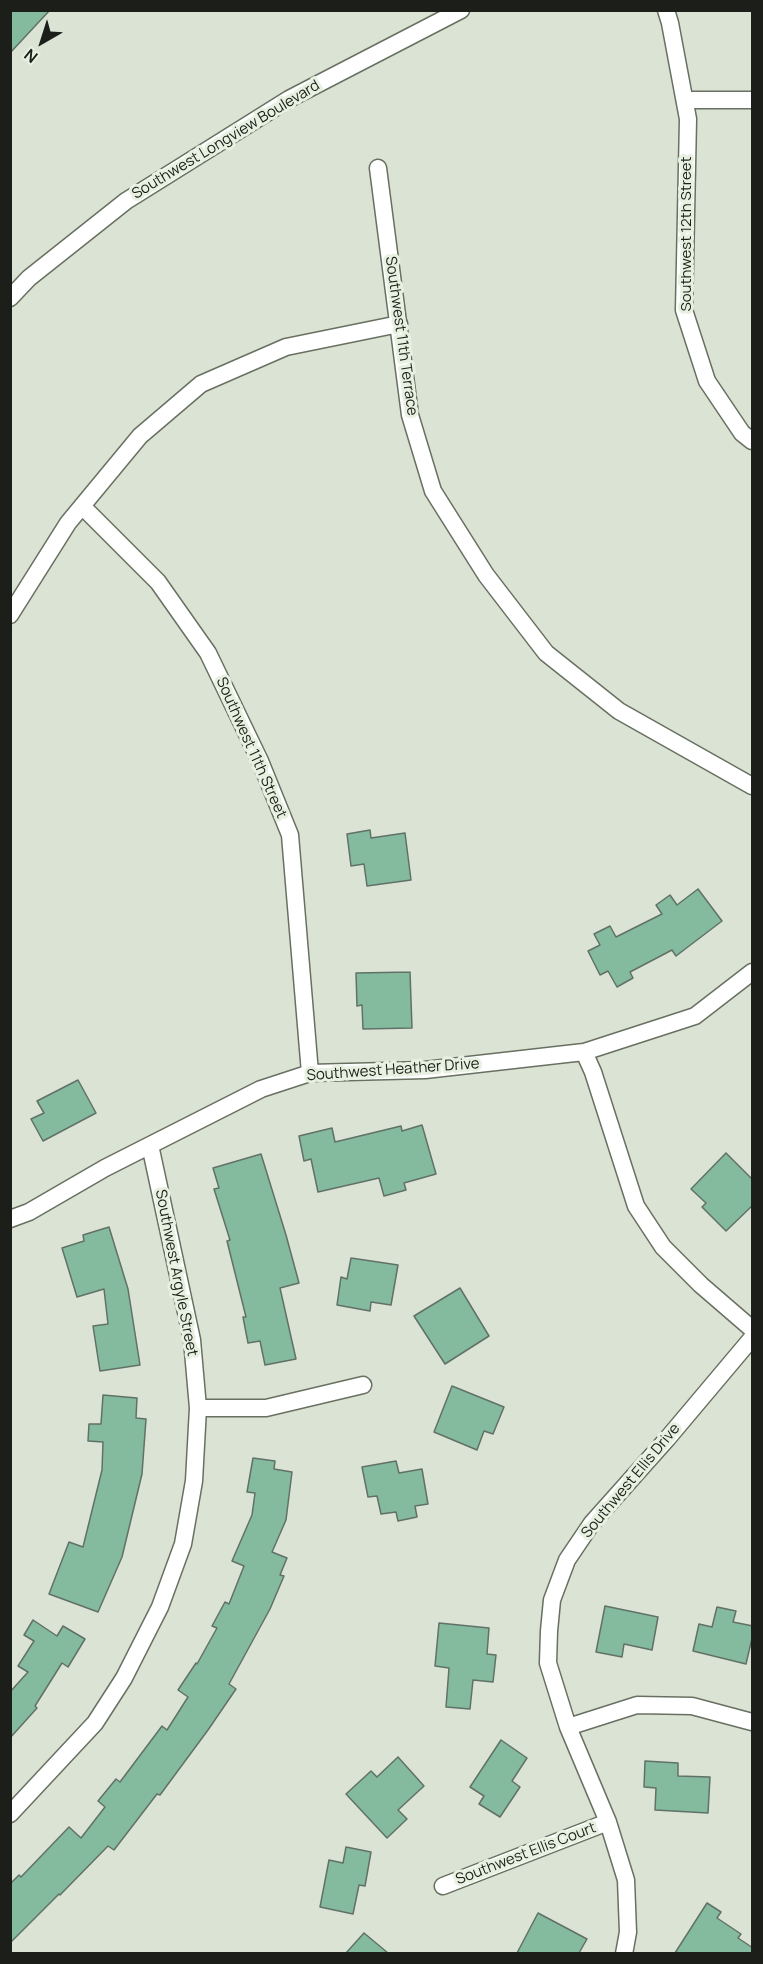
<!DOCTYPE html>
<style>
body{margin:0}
#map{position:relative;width:763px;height:1964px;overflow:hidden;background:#dbe4d4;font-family:Manrope,sans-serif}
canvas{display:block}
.frame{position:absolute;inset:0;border:12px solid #1c1f19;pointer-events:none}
.north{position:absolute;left:12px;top:12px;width:60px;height:60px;-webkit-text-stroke:4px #e8f1e1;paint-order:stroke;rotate:219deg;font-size:16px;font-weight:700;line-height:24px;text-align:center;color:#1c1f19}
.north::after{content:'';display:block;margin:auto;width:21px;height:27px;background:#1c1f19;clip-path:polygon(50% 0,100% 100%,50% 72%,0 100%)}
</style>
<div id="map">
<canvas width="763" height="1964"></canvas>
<div class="frame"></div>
<div class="north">N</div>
</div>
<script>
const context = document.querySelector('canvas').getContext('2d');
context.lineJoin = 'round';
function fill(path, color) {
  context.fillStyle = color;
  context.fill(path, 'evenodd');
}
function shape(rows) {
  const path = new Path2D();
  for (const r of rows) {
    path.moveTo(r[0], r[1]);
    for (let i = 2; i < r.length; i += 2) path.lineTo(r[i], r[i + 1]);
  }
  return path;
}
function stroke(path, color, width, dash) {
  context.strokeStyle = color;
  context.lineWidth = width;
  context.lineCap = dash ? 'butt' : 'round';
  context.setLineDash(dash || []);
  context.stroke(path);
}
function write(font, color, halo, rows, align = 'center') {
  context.font = font + ' Manrope,sans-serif';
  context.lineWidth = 6;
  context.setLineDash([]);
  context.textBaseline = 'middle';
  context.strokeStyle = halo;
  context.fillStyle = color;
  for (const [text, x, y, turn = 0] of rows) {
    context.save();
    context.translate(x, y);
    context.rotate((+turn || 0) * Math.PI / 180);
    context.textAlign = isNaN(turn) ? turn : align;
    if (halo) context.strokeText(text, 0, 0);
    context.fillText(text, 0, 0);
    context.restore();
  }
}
const building = shape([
 [10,10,50,10,10,53,10,10],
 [370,830,371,838,405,833,411,880,367,886,364,864,351,866,347,834,370,830],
 [698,889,722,921,676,956,672,950,630,972,633,978,617,987,608,971,600,975,588,951,600,945,594,934,610,926,616,937,662,914,656,905,670,895,677,905,698,889],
 [410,972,412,1028,363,1029,362,1005,357,1006,356,973,410,972],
 [78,1080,96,1113,43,1141,31,1119,44,1113,37,1101,78,1080],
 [422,1125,436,1174,404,1183,406,1190,384,1196,379,1178,318,1192,311,1159,304,1161,299,1136,332,1128,335,1142,401,1126,402,1131,422,1125],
 [726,1153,753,1180,753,1205,726,1231,702,1207,706,1203,691,1189,726,1153],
 [261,1154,286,1235,299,1283,280,1288,296,1359,265,1365,260,1341,248,1343,243,1317,246,1317,227,1241,230,1240,214,1189,219,1188,213,1168,261,1154],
 [109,1227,128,1289,140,1365,100,1371,93,1326,108,1324,104,1289,77,1297,62,1248,84,1241,83,1235,109,1227],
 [351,1258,398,1265,391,1305,371,1302,370,1311,337,1305,341,1277,347,1279,351,1258],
 [460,1288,489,1336,445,1364,414,1316,460,1288],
 [452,1386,504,1407,493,1434,484,1431,477,1450,434,1432,452,1386],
 [103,1395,137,1398,136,1418,146,1419,142,1474,122,1557,98,1612,49,1594,69,1542,83,1547,102,1470,103,1442,88,1441,89,1424,101,1424,103,1395],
 [253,1458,275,1461,274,1469,292,1472,286,1520,272,1552,287,1558,280,1575,284,1576,270,1609,229,1684,236,1689,208,1730,160,1795,157,1794,114,1850,108,1846,60,1895,59,1894,10,1943,10,1884,19,1875,21,1877,69,1827,81,1838,105,1807,98,1801,116,1779,120,1782,162,1726,167,1730,188,1697,178,1690,196,1663,197,1664,217,1628,212,1626,225,1602,229,1604,244,1566,232,1561,252,1515,255,1493,247,1492,253,1458],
 [396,1461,399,1473,422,1469,428,1504,415,1506,417,1517,398,1521,396,1512,381,1514,377,1496,368,1497,362,1467,396,1461],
 [605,1606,658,1617,652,1650,624,1644,622,1657,596,1652,605,1606],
 [717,1607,736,1611,733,1622,753,1626,753,1634,746,1664,693,1651,699,1624,712,1627,717,1607],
 [33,1620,57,1636,63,1626,85,1639,68,1667,62,1663,35,1706,37,1708,10,1738,10,1692,28,1672,18,1666,34,1641,24,1635,33,1620],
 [439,1623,489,1628,487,1654,496,1655,493,1682,473,1680,470,1709,446,1707,449,1668,435,1666,439,1623],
 [501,1740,527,1758,512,1781,520,1787,500,1817,479,1804,484,1796,470,1787,501,1740],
 [398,1757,424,1786,398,1810,407,1819,387,1838,346,1794,371,1771,377,1777,398,1757],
 [645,1761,678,1763,678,1776,710,1777,708,1813,655,1810,656,1788,644,1787,645,1761],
 [346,1847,371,1852,365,1886,359,1885,353,1914,320,1907,329,1860,343,1863,346,1847],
 [707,1903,721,1912,717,1918,741,1934,738,1938,753,1948,753,1953,675,1953,707,1903],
 [538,1913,587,1939,579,1953,517,1953,538,1913],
 [364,1933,388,1953,346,1953,364,1933]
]);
const street = shape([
 [666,10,670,23,688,119,684,310,707,381,742,433,752,441],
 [685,100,752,100],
 [378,168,410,415,433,491,486,575,546,653,619,711,752,786],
 [10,298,29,278,126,201,289,99,461,10],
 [82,506,158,582,208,653,260,761,290,835,310,1073],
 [10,615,68,523,140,436,201,384,286,347,399,324],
 [584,1052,593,1072,636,1206,663,1247,701,1285,752,1329],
 [10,1219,29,1212,105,1168,261,1089,310,1073,425,1070,584,1052,695,1016,752,972],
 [198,1408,266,1408,363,1385],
 [568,1727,637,1705,692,1706,752,1722],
 [10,1814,95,1723,124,1678,160,1607,183,1544,194,1481,198,1408,192,1340,150,1145],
 [443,1886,608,1822],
 [624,1954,628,1932,626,1880,608,1822,568,1727,548,1663,549,1631,552,1600,567,1560,592,1523,667,1439,752,1338]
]);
const streetNames = [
 ["Southwest Longview Boulevard",226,140,-31],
 ["Southwest 12th Street",687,234,-90],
 ["Southwest 11th Terrace",401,336,82],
 ["Southwest 11th Street",251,748,66],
 ["Southwest Heather Drive",393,1070,-4],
 ["Southwest Argyle Street",176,1273,79],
 ["Southwest Ellis Drive",631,1481,-50],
 ["Southwest Ellis Court",526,1854,-21]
];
fill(building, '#84ba9d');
stroke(building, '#617168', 1.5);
stroke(street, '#687061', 19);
stroke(street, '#fff', 16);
write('15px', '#1c1f19', '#e8f1e1', streetNames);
</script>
